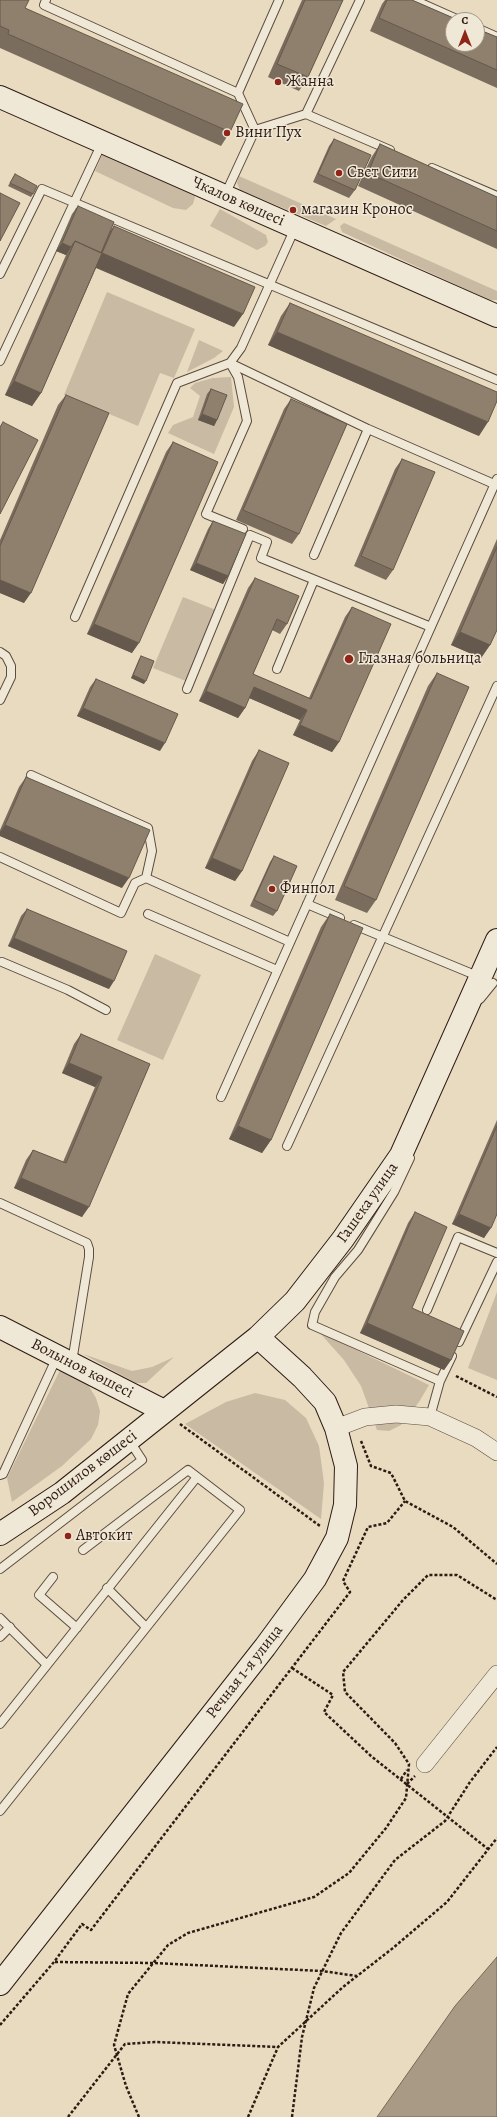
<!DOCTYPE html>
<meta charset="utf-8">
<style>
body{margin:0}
#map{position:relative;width:497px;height:2117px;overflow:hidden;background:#e8dbc0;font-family:Alegreya,serif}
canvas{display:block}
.north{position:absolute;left:445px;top:12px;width:40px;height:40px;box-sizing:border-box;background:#f0e8d6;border:1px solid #a29688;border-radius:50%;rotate:0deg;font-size:11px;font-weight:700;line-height:16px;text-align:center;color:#2e1b13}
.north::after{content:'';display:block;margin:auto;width:14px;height:18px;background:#8f2418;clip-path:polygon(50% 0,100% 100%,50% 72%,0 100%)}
</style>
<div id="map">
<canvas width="497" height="2117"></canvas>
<div class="north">С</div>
</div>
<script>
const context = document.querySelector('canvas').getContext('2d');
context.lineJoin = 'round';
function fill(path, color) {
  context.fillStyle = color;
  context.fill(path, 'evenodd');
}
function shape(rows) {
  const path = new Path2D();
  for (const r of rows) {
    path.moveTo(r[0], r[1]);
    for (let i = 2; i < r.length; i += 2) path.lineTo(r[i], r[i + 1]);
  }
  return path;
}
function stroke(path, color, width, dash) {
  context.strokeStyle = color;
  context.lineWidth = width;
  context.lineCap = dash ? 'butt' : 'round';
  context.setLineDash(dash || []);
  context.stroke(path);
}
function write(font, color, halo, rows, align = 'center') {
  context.font = font + ' Alegreya,serif';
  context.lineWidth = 3;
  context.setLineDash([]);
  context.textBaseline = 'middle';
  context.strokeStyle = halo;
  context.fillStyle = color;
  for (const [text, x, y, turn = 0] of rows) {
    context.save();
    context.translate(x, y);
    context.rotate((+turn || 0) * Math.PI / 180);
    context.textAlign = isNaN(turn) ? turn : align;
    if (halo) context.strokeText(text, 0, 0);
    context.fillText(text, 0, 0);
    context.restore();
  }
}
const green = shape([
 [104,151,196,193,193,204,186,210,173,208,95,171],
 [239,176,336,219,326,226,240,190,237,183],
 [220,209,266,235,268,242,265,246,257,250,210,226],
 [344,223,497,291,497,300,489,300,342,232,340,226],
 [107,292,195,329,174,378,160,373,138,426,64,395],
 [199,340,223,351,214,358,187,372],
 [231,377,234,407,214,454,168,433,173,425,193,417,200,396,190,388,195,383,213,378],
 [183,597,216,610,186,681,153,668],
 [155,954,201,975,163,1060,117,1040],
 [497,1292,497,1380,468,1368],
 [319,1332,429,1385,419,1402,401,1425,389,1431,377,1430,361,1386,344,1360],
 [83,1354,132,1371,152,1367,174,1357,146,1383,136,1383],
 [62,1366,87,1383,96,1398,100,1411,98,1425,91,1439,62,1466,12,1502,7,1478],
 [255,1393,285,1400,306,1418,319,1446,324,1483,321,1519,185,1424,226,1402]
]);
const water = shape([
 [497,1957,497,2117,377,2117,455,2006,497,1957]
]);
const path = shape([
 [456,1376,497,1397],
 [180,1424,320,1526],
 [361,1441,371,1466,391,1473,405,1501,453,1527,497,1564],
 [292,1668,333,1695,324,1712,371,1756,488,1849],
 [401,1779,407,1770],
 [407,1784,415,1776],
 [55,1962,153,1963,322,1971,357,1976],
 [0,2025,54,1962,82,1924,91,1930,350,1592,343,1581,368,1527,387,1523,405,1501],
 [68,2117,125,2044,155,2042,278,2047],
 [139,2117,126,2086,114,2045,128,1994,168,1945,188,1933,314,1897,349,1873,386,1828,406,1798,409,1764,395,1743,345,1692,343,1672,403,1600,428,1575,457,1575,497,1600],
 [248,2117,278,2047,343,1987,393,1948,447,1902,497,1838],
 [292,2117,302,2037,314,1988,341,1933,395,1860,445,1821,470,1782,497,1747]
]);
const lane = shape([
 [46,0,44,5,238,93,255,130],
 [414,0,459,20],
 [477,28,497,37],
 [238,93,279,0],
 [306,114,390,150],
 [432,168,497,196],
 [225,195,255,130,306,114,360,0],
 [0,274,42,189,497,380],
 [0,361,102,143],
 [230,363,368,429,494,484],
 [230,363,238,377,247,421,206,514,243,529],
 [314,555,368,429],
 [75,617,177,383,230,363,241,348,295,228],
 [0,652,6,656,11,666,11,677,0,700],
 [277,669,314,580],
 [187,689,250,535,267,542,261,558,431,627],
 [31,775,148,828,152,851,146,878],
 [0,857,121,913,135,883,146,878,290,942],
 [307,904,340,918],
 [148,914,277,970],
 [354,925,480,977],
 [2,962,68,990,106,1010],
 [480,999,493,983],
 [221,1097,497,479],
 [287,1146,497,686],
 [410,1158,394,1192,358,1250,335,1277,315,1312,312,1325,440,1381],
 [0,1203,87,1243,89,1249,89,1257,72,1362],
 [427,1310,458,1237,497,1253],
 [459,1342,497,1262],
 [430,1417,440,1381,452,1356],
 [0,1475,3,1474,14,1450,57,1357],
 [0,1569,142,1460,129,1440],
 [53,1577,39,1595,77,1628],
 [107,1588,146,1627],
 [0,1618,47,1665],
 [0,1637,10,1627],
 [0,1724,197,1477],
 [0,1811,240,1510,188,1470,83,1550]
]);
const street = shape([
 [336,1428,365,1417,396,1414,430,1417,476,1438,497,1452],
 [425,1764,497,1674]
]);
const secondary = shape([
 [0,97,497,316],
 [0,1327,164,1411],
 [0,1534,62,1493,258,1337,295,1301,343,1239,401,1155,497,940],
 [0,1984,265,1647,315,1579,337,1538,345,1505,346,1466,336,1428,325,1402,302,1377,258,1337]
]);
const wall = shape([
 [0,0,25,8,230,132,221,146,0,48],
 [302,0,343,0,308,77,299,91,268,77],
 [385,0,412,0,497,37,497,88,370,31,382,4],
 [334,139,355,190,349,198,313,182,329,146],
 [380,144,497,197,497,249,358,186,371,158],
 [15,174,33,194,31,197,8,186],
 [78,206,110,231,114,226,234,327,96,268,41,393,32,406,5,395,66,255,56,251,72,214],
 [290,303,479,436,268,345,281,316],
 [211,389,217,420,214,426,198,420,207,394],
 [66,395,24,603,0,593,0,540,58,405],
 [291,399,299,534,292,544,236,520,284,409],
 [173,442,132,653,87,634,166,452],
 [402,459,393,570,386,580,354,566,395,469],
 [213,521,228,576,223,584,190,570,208,529],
 [497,539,497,630,490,645,481,658,451,645],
 [255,578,287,624,280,634,272,630,253,674,309,698,345,617,352,607,339,742,332,752,293,735,300,720,249,698,245,708,238,718,199,701,248,588],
 [141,656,144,684,131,678,139,659],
 [437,673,376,900,367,913,335,900,428,686],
 [96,679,160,751,77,716,90,687],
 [259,750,242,871,235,881,205,868,252,761],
 [26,777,122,888,0,836,0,830,19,787],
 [274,856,277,911,273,916,250,906,270,862],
 [27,909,109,989,8,946,21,916],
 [330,914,271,1140,262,1153,229,1139,321,927],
 [81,1034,150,1064,82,1217,14,1188,26,1160,33,1150,63,1162,95,1087,62,1073,74,1044],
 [497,1120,497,1214,484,1238,452,1224],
 [415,1212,412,1308,451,1360,444,1370,360,1333,408,1223]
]);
const shadedWall = shape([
 [62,243,71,247,66,255,56,251],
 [102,253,243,314,234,327,69,256],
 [277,332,488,422,479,436,268,345],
 [14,381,41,393,32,406,5,395],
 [202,414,217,420,214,426,198,420],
 [196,563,228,576,223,584,190,570],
 [0,580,31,593,24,603,0,593],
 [94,624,139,643,132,653,87,634],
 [460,632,490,645,481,658,451,645],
 [133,675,146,681,144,684,131,678],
 [254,687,307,710,300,720,247,697],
 [206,691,245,708,238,718,199,701],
 [83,708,165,743,160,751,77,716],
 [300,725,339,742,332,752,293,735],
 [5,825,129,878,122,888,0,836,0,832],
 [212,858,242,871,235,881,205,868],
 [14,938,114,981,109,989,8,946],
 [69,1063,102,1077,95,1087,62,1073],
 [238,1126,271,1140,262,1153,229,1139],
 [21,1178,89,1207,82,1217,14,1188],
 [459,1214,491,1228,484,1238,452,1224],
 [367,1323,451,1360,444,1370,360,1333]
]);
const building = shape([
 [0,0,29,0,25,8,243,104,230,132,8,34,9,30,0,26,0,0],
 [305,0,343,0,308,77,277,64,305,0],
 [387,0,412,0,458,20,453,20,453,44,477,44,477,29,497,37,497,70,379,18,387,0],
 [334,139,371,155,355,190,318,174,334,139],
 [380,144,497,197,497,231,368,173,380,144],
 [15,174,37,186,33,194,10,183,15,174],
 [0,193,20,203,0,241,0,193],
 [78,206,114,222,101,253,75,241,71,247,62,243,78,206],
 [114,226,255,287,243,314,102,253,41,393,14,381,75,241,102,253,114,226],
 [290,303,497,392,497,401,488,422,277,332,290,303],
 [211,389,227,395,217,420,202,414,211,389],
 [66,395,109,413,31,593,0,580,0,546,66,395],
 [291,399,347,424,299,534,243,510,291,399],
 [3,422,38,440,0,514,0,427,3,422],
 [173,442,218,462,139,643,94,624,173,442],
 [402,459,435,472,393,570,361,556,402,459],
 [213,521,246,534,228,576,196,563,213,521],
 [497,547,497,630,490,645,460,632,497,547],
 [255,578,299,596,287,624,277,619,253,674,311,699,352,607,391,624,339,742,300,725,307,710,254,687,245,708,206,691,255,578],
 [141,656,154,661,146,681,133,675,141,656],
 [437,673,469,687,376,900,344,886,437,673],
 [96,679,178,714,165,743,83,708,96,679],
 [259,750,289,763,242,871,212,858,259,750],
 [26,777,150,830,129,878,5,825,26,777],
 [274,856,297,866,277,911,254,900,274,856],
 [27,909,127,951,114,981,14,938,27,909],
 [330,914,363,928,271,1140,238,1126,330,914],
 [81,1034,150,1064,89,1207,21,1178,33,1150,66,1163,102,1077,69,1063,81,1034],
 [497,1126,497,1214,491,1228,459,1214,497,1126],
 [415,1212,447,1227,412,1308,464,1331,451,1360,367,1323,415,1212]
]);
const markers = [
 [278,82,4,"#8f2418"],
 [227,133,4,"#8f2418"],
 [339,173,4,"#8f2418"],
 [293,210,4,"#8f2418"],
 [349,659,5,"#8f2418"],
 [272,889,4,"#8f2418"],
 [68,1536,4,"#8f2418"]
];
const poiNames = [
 ["Жанна",286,82],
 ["Вини Пух",235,133],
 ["Свет Сити",347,173],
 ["магазин Кронос",301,210],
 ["Глазная больница",358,659],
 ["Финпол",280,889],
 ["Автокит",76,1536]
];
const streetNames = [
 ["Чкалов көшесі",238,202,24],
 ["Гашека улица",368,1203,-55],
 ["Волынов көшесі",82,1369,27],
 ["Ворошилов көшесі",83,1474,-37],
 ["Речная 1-я улица",245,1672,-52]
];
fill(green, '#c8baa3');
fill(water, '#a99a85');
stroke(water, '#786757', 1);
stroke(lane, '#5c4b3e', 10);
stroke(street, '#5c4b3e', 18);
stroke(secondary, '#2e1b13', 24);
stroke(path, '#2e1b13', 2.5, [3, 2]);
stroke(lane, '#f0e8d6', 8);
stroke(street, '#f0e8d6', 17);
stroke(secondary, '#f0e8d6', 22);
fill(wall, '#7b6d5e');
fill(shadedWall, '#64594c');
fill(building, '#8f7f6d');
stroke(building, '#64594c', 1);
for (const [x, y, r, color] of markers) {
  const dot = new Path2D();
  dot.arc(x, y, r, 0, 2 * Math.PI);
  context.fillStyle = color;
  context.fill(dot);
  stroke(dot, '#f0e8d6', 1.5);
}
write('16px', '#2e1b13', '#f0e8d6', poiNames, 'left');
write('16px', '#2e1b13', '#f0e8d6', streetNames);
</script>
